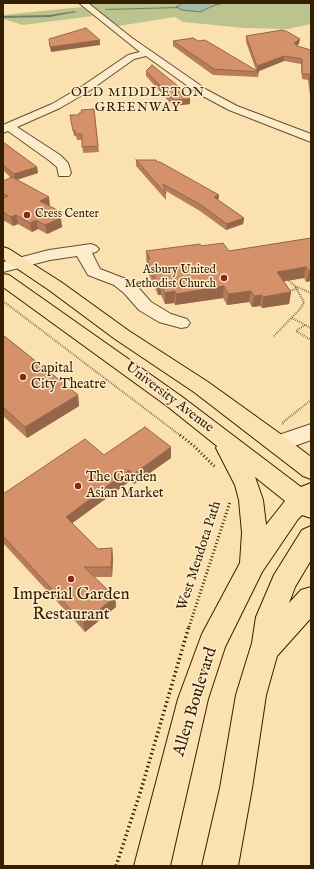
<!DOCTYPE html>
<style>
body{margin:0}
#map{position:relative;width:314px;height:869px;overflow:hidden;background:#fbe1b0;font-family:"IM FELL English",serif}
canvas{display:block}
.frame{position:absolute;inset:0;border:4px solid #341f01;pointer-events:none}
</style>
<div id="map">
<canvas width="314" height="869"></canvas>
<div class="frame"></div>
</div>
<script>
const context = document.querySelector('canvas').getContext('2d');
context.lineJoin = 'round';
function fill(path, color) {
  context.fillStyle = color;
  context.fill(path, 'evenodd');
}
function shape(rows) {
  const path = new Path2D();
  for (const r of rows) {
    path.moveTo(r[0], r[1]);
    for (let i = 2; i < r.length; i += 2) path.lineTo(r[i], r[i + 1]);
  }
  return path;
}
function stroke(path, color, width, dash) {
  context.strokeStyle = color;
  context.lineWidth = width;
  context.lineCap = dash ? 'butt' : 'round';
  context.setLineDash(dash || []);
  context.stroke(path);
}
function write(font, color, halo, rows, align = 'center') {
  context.font = font + ' "IM FELL English",serif';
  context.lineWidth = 3;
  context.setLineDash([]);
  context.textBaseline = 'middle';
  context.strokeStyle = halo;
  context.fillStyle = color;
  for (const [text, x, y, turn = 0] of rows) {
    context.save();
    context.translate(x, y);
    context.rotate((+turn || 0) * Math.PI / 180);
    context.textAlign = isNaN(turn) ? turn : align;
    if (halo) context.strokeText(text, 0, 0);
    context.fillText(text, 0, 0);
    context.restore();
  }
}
const green = shape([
 [89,3,311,3,311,24,288,29,245,28,183,22,175,17,118,26],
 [82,7,93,16,23,25,3,19,3,15]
]);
const water = shape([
 [183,3,225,3,215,5,200,12,182,10,176,7,183,3]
]);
const stream = shape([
 [178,7,179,8,105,10,106,9,178,7],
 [75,11,76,12,50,17,3,18,3,16,50,15,75,11]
]);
const pathFar2 = shape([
 [289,281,295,286,311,293],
 [288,291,297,289],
 [3,301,181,436],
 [292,318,311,328],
 [305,325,296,331,311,340],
 [274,336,301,308,304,302,295,286],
 [283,424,282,423,311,400]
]);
const pathFar1 = shape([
 [180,435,194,446,215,467],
 [189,627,230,502]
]);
const path = shape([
 [116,866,141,790,189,626]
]);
const minor = shape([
 [79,3,88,3,132,38,207,90,237,106,311,134,311,142,229,110,199,94,146,56,134,59,89,91,60,108,17,127,60,155,68,163,71,173,69,176,59,176,57,167,50,161,8,131,3,133,3,125,52,104,81,87,128,55,140,52,79,3],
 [91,244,96,246,99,249,96,252,92,253,100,269,126,279,136,285,151,302,171,314,187,319,190,323,187,327,181,328,159,322,139,310,124,293,114,285,88,275,77,256,50,260,3,272,3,262,49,250,91,244],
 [311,424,311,440,278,452,270,450,267,444,270,438,311,424]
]);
const major = shape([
 [3,247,9,249,61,282,129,331,208,382,286,438,311,457,311,479,303,476,194,392,115,339,49,290,3,259,3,247],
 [3,274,9,275,181,396,301,487,311,483,311,518,302,515,298,519,262,572,225,647,208,699,170,866,134,866,178,699,202,634,240,563,242,533,239,500,235,485,216,448,217,446,167,406,3,287,3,274],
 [255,477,285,501,266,525,263,500,255,477],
 [311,526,311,560,295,587,289,603,301,590,311,587,311,618,277,656,266,695,252,788,238,866,202,866,220,788,236,695,252,643,256,617,274,575,302,530,311,526]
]);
const wall = shape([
 [246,36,299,44,296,46,311,50,311,103,308,80,302,79,301,64,284,61,258,71,259,72,258,77,213,75,173,46,173,41,198,41,256,70,246,42],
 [146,71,190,99,190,104,173,106,146,76],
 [94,109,99,152,83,153,82,140,77,140,76,136,74,136,70,115,79,115,82,113],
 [3,142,37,167,38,173,17,180,50,205,49,206,59,217,62,227,47,234,38,229,32,232,18,224,13,226,3,220,3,181,11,178,3,170],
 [136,160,157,162,219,195,218,200,244,218,243,224,226,230,200,211,166,191,166,200,136,166],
 [311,238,311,281,306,282,304,278,284,281,291,292,289,304,262,308,260,306,252,307,249,302,227,305,223,298,175,305,174,303,165,304,161,295,158,295,147,270,146,251,201,246,229,251],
 [3,335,78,395,79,406,27,438,3,416],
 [104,455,171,458,134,484,130,481,72,523,98,549,112,548,113,558,112,577,94,577,115,597,116,607,85,632,3,543,3,494]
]);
const shadedWall = shape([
 [300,39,299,44,294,48,294,43],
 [100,40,100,45,51,52,50,47],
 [284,56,284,61,257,72,257,66],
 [190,99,190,104,173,106,174,100],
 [37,167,38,173,15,180,14,174],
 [219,195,218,201,214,197],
 [49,197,50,205,41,209,40,201],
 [59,211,60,219,61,218,62,227,47,234,45,225,53,214],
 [16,215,18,224,13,226,11,217],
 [244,218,243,224,226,230,227,224],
 [36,220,38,229,32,232,30,223],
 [306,267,304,278,275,283,277,272],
 [309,271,311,271,311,281,306,282],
 [158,284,161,284,161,295,158,295],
 [224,286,223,298,175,305,176,294],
 [175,291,174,303,165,304,165,293],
 [251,291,249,302,227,305,228,294],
 [291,292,289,304,262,308,263,297],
 [262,295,260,306,252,307,254,296],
 [78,395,79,406,27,438,25,427],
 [171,447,171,458,134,484,134,474],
 [129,470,130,481,67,527,66,517],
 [112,548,113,558,112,577,111,567],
 [115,597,116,607,85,632,83,623]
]);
const building = shape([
 [86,28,100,40,50,47,49,39,86,28],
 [282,30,286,31,300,39,294,43,297,46,311,50,311,90,309,74,302,74,302,59,284,56,257,66,246,36,282,30],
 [193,38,198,41,205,40,259,72,214,69,173,41,193,38],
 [152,65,178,86,190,99,174,100,146,71,152,65],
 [94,109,98,146,82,147,82,134,76,134,75,130,73,131,70,115,79,115,79,113,82,113,81,110,94,109],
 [3,142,37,167,14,174,3,165,3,142],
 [136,160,156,160,157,162,160,162,219,195,214,197,244,218,227,224,201,205,163,184,166,194,136,160],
 [12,177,49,197,40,201,59,211,53,214,61,218,45,225,36,220,30,223,16,215,11,217,3,212,3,198,8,196,3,193,3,181,12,177],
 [311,238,311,271,309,271,306,267,277,272,291,292,263,297,262,295,254,296,251,291,228,294,224,286,176,294,175,291,165,293,161,284,158,284,147,259,150,259,146,251,200,244,201,246,223,243,229,251,311,238],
 [3,335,78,395,25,427,3,407,3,335],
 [145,427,171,447,134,474,129,470,66,517,98,549,112,548,111,567,84,567,115,597,83,623,3,536,3,494,85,439,104,455,145,427]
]);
const markers = [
 [27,215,4,"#8f2418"],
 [224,278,4,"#8f2418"],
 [23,377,4,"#8f2418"],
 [78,486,4,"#8f2418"],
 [71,579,4,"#8f2418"]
];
const farPoinames = [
 ["Cress Center",35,215],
 ["Asbury United",216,271,"right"],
 ["Methodist Church",216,285,"right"]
];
const farNeighbourhoodnames = [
 ["OLD MIDDLETON",138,93],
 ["GREENWAY",138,108]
];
const poiNames = [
 ["Capital",31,369],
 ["City Theatre",31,385],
 ["The Garden",86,478],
 ["Asian Market",86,494]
];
const streetNames = [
 ["University Avenue",169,398,37],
 ["West Mendota Path",200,556,-72]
];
const nearPoinames = [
 ["Imperial Garden",71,596],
 ["Restaurant",71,616]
];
const nearStreetnames = [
 ["Allen Boulevard",196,702,-73]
];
fill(green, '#bbc38e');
fill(water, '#9fbea9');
stroke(water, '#747e66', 1);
fill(stream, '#747e66');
stroke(minor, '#66502d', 2);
stroke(major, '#341f01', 2);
stroke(pathFar2, '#341f01', 2, [0.5, 1.5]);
stroke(pathFar1, '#341f01', 3, [1, 2.5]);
stroke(path, '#341f01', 3.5, [1.5, 3]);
fill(minor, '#fceccc');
fill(major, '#fbe1b0');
fill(wall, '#b77d5b');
fill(shadedWall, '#95664a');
fill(building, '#d5916a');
stroke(building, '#95664a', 1);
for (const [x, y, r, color] of markers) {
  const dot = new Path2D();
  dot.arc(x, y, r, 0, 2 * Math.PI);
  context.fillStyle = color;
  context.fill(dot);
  stroke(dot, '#fceccc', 1.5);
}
write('12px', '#341f01', '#fceccc', farPoinames, 'left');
context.letterSpacing = '1px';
write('13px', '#341f01', '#fceccc', farNeighbourhoodnames);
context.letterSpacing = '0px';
write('14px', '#341f01', '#fceccc', poiNames, 'left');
write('14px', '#341f01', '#fceccc', streetNames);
write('17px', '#341f01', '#fceccc', nearPoinames);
write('17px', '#341f01', '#fceccc', nearStreetnames);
</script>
